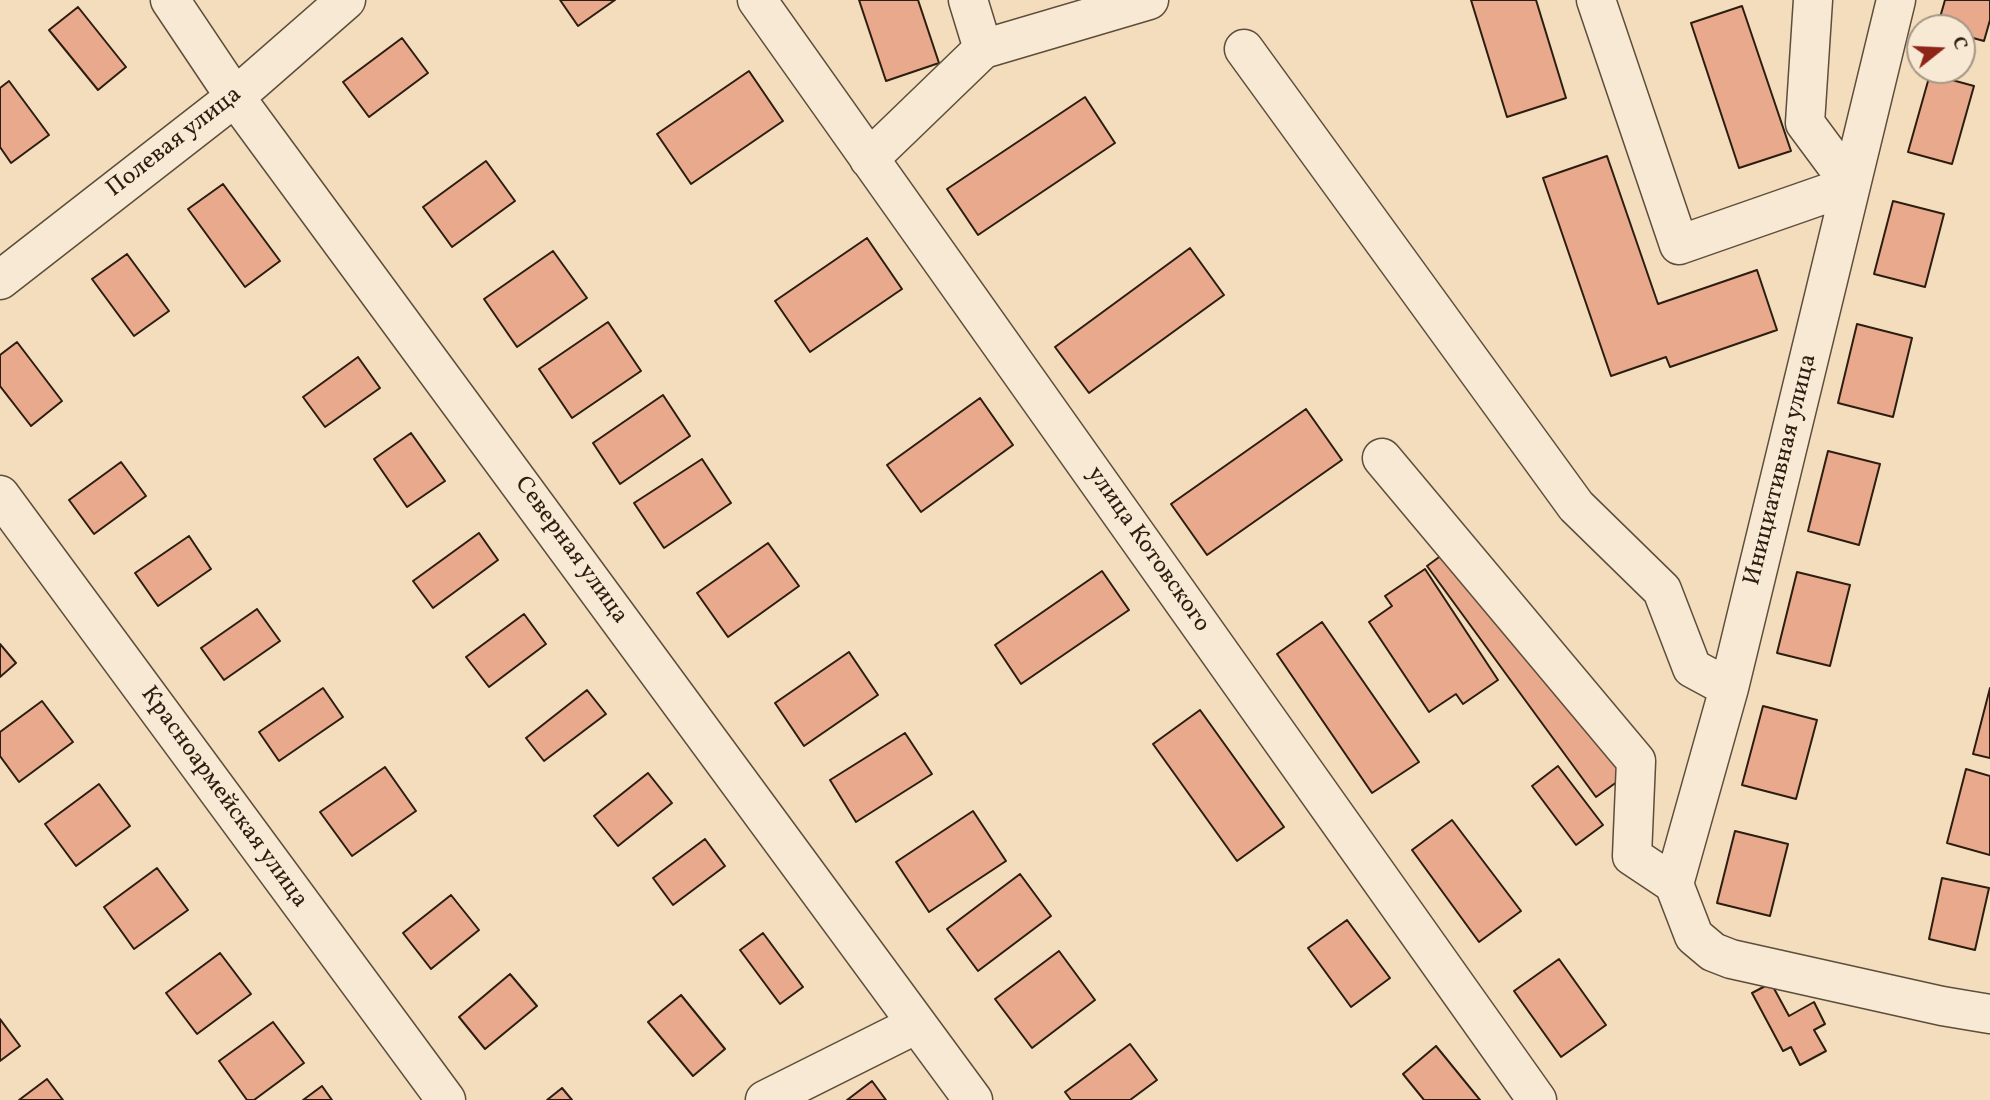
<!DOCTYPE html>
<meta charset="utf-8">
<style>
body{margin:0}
#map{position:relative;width:1990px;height:1100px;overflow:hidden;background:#f3ddbd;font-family:Vollkorn,serif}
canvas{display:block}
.north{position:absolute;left:1906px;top:14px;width:70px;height:70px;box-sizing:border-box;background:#f7e9d4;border:2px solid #a59786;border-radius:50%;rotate:72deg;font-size:19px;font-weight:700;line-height:28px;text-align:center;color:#2b1d10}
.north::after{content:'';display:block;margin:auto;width:24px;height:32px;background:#8f2418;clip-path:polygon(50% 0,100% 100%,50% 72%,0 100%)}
</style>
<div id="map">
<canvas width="1990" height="1100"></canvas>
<div class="north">С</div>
</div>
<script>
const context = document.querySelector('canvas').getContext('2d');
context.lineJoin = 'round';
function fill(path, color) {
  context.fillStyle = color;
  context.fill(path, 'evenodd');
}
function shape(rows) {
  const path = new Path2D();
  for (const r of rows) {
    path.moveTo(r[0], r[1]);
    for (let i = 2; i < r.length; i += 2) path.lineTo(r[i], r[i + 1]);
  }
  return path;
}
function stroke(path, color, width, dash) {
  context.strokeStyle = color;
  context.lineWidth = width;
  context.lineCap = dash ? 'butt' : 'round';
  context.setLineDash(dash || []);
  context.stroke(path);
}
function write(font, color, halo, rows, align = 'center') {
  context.font = font + ' Vollkorn,serif';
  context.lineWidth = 5;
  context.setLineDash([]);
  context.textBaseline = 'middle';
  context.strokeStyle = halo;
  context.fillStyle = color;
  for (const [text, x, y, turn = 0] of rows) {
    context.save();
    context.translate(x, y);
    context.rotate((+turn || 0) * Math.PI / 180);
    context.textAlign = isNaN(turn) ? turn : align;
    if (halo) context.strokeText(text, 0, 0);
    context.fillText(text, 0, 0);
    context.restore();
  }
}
const building = shape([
 [560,0,615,0,578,26,560,0],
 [859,0,918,0,939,63,886,81,859,0],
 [1471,0,1536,0,1566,98,1507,117,1471,0],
 [1945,0,1990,0,1990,20,1984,41,1962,35,1962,28,1937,28,1945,0],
 [1742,6,1791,151,1739,168,1691,23,1742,6],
 [78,7,126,67,98,90,49,30,78,7],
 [402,38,428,73,369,117,343,82,402,38],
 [749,71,783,121,691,184,657,134,749,71],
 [1930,74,1974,86,1952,164,1908,152,1930,74],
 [9,81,49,135,11,163,0,147,0,88,9,81],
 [1085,97,1115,143,978,235,947,189,1085,97],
 [1607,156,1658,304,1757,270,1777,330,1670,367,1666,357,1611,376,1543,178,1607,156],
 [486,161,515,201,452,247,423,207,486,161],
 [223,184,280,261,245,287,188,209,223,184],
 [1893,201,1944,214,1925,287,1874,274,1893,201],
 [867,238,902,289,810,352,775,301,867,238],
 [1190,248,1224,295,1089,393,1055,347,1190,248],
 [553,251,587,298,517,347,484,299,553,251],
 [127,254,169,311,134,336,92,279,127,254],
 [608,322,641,371,572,418,539,369,608,322],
 [1857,324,1912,338,1893,417,1838,403,1857,324],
 [17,342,62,401,31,426,0,386,0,355,17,342],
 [358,357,380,388,325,427,303,397,358,357],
 [663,395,690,436,620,484,593,443,663,395],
 [980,398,1013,445,921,512,887,465,980,398],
 [1306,409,1342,460,1207,555,1171,504,1306,409],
 [411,433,445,481,407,507,374,459,411,433],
 [1828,451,1880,464,1859,545,1808,531,1828,451],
 [702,459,731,503,664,548,634,503,702,459],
 [121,462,146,496,94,534,69,500,121,462],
 [479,533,498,560,433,608,413,581,479,533],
 [189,536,211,569,158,606,135,573,189,536],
 [768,543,799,586,728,637,697,593,768,543],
 [1454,546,1628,774,1596,797,1427,566,1454,546],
 [1425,569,1498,680,1463,704,1456,694,1429,712,1369,622,1392,606,1385,596,1425,569],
 [1102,571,1129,610,1021,684,995,645,1102,571],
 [1797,572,1850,585,1830,666,1777,653,1797,572],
 [257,609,280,641,224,680,201,648,257,609],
 [524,614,546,644,489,687,466,657,524,614],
 [1322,622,1419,762,1372,793,1277,654,1322,622],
 [0,644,16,663,0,677,0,644],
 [849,652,878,695,804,746,775,703,849,652],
 [323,688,343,717,279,761,259,732,323,688],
 [1990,688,1990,758,1973,754,1990,688],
 [587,690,606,714,544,761,526,738,587,690],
 [42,701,73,742,19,782,0,756,0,732,42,701],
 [1763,706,1817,720,1796,799,1742,785,1763,706],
 [1200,710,1284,827,1237,861,1153,744,1200,710],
 [905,733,932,774,856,822,830,780,905,733],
 [1558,766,1603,825,1576,845,1532,786,1558,766],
 [385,767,416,811,352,856,320,812,385,767],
 [1966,769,1990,776,1990,855,1947,843,1966,769],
 [648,773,672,803,618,846,594,816,648,773],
 [99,784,130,826,76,866,45,824,99,784],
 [973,811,1006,861,929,912,896,862,973,811],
 [1452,820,1521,911,1479,942,1412,850,1452,820],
 [1735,831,1788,844,1770,916,1717,903,1735,831],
 [705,839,725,866,673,905,653,878,705,839],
 [157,868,188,910,134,949,104,907,157,868],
 [1020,874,1051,916,978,971,947,929,1020,874],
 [1942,878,1989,888,1975,950,1929,939,1942,878],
 [451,895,479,930,431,969,403,933,451,895],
 [1347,920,1390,978,1351,1007,1308,948,1347,920],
 [763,933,803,987,780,1004,740,950,763,933],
 [1059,951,1095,1000,1032,1048,995,999,1059,951],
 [220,953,251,994,197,1034,166,993,220,953],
 [1559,959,1606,1025,1561,1057,1514,991,1559,959],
 [510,974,537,1006,485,1049,459,1017,510,974],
 [1771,983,1789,1016,1814,1002,1825,1024,1814,1030,1826,1051,1800,1065,1791,1047,1783,1051,1752,993,1771,983],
 [681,995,725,1049,693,1076,648,1022,681,995],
 [0,1019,20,1046,0,1061,0,1019],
 [273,1022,304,1063,254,1100,247,1100,219,1061,273,1022],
 [1130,1044,1157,1080,1130,1100,1071,1100,1065,1092,1130,1044],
 [1436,1046,1480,1100,1424,1100,1403,1074,1436,1046],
 [47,1079,63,1100,19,1100,47,1079],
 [872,1081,886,1100,847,1100,872,1081],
 [322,1086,332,1100,303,1100,322,1086],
 [562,1088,572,1100,547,1100,562,1088]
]);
const minor = shape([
 [170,0,235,97,973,1100],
 [757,0,1537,1100],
 [968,0,983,49],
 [1596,0,1679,245,1851,185,1805,123,1813,0],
 [1896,0,1729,688,1674,884,1694,936,1713,952,1731,959,1942,1006,1990,1014],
 [1244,49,1576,506,1662,590,1692,668,1729,688],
 [869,159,983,49,1149,0],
 [0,280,235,97,346,0],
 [1382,458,1636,761,1632,856,1674,884],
 [0,495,446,1100],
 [765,1100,917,1024]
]);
const streetNames = [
 ["Полевая улица",175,143,-38],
 ["Инициативная улица",1782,470,-76],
 ["улица Котовского",1147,550,55],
 ["Северная улица",570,551,54],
 ["Красноармейская улица",223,798,54]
];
fill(building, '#e9a98c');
stroke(building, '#2b1d10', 2);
stroke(minor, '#5d4d3b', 41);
stroke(minor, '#f7e9d4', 38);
write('24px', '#2b1d10', '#f7e9d4', streetNames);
</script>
